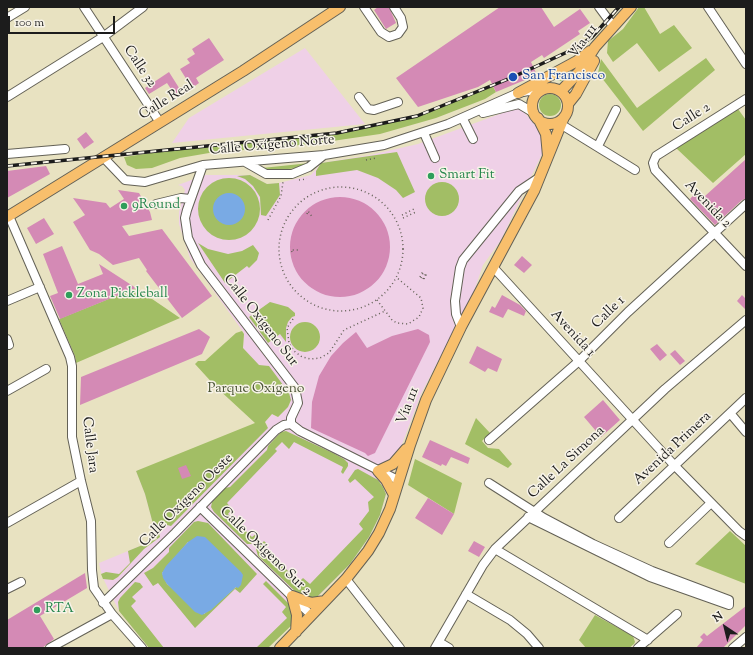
<!DOCTYPE html>
<meta charset="utf-8">
<style>
body{margin:0}
#map{position:relative;width:753px;height:655px;overflow:hidden;background:#e8e2c1;font-family:"Sorts Mill Goudy",serif}
canvas{display:block}
.frame{position:absolute;inset:0;border:8px solid #1c1c1c;pointer-events:none}
.north{position:absolute;left:705px;top:607px;width:40px;height:40px;-webkit-text-stroke:3px #f7f3e8;paint-order:stroke;rotate:325deg;font-size:11px;font-weight:700;line-height:16px;text-align:center;color:#1c1c1c}
.north::after{content:'';display:block;margin:auto;width:14px;height:18px;background:#1c1c1c;clip-path:polygon(50% 0,100% 100%,50% 72%,0 100%)}
.scale{position:absolute;left:8px;top:16px;width:107px;height:18px;box-sizing:border-box;border:2px solid #1c1c1c;border-top:0;padding-left:5px;font-size:12px;line-height:14px;white-space:nowrap;color:#1c1c1c;-webkit-text-stroke:3px #f7f3e8;paint-order:stroke}
</style>
<div id="map">
<canvas width="753" height="655"></canvas>
<div class="frame"></div>
<div class="north">N</div>
<div class="scale">100 m</div>
</div>
<script>
const context = document.querySelector('canvas').getContext('2d');
context.lineJoin = 'round';
function fill(path, color) {
  context.fillStyle = color;
  context.fill(path, 'evenodd');
}
function shape(rows) {
  const path = new Path2D();
  for (const r of rows) {
    if (r.length === 3) {
      path.moveTo(r[0] + r[2], r[1]);
      path.arc(r[0], r[1], r[2], 0, 2 * Math.PI);
      continue;
    }
    path.moveTo(r[0], r[1]);
    for (let i = 2; i < r.length; i += 2) path.lineTo(r[i], r[i + 1]);
  }
  return path;
}
function stroke(path, color, width, dash) {
  context.strokeStyle = color;
  context.lineWidth = width;
  context.lineCap = dash ? 'butt' : 'round';
  context.setLineDash(dash || []);
  context.stroke(path);
}
function write(font, color, halo, rows, align = 'center') {
  context.font = font + ' "Sorts Mill Goudy",serif';
  context.lineWidth = 3;
  context.setLineDash([]);
  context.textBaseline = 'middle';
  context.strokeStyle = halo;
  context.fillStyle = color;
  for (const [text, x, y, turn = 0] of rows) {
    context.save();
    context.translate(x, y);
    context.rotate((+turn || 0) * Math.PI / 180);
    context.textAlign = isNaN(turn) ? turn : align;
    if (halo) context.strokeText(text, 0, 0);
    context.fillText(text, 0, 0);
    context.restore();
  }
}
const built = shape([
 [305,48,365,124,172,143,189,118],
 [516,108,523,110,533,123,541,128,545,137,542,154,501,240,483,265,473,294,421,394,398,455,380,515,369,537,350,564,268,648,149,648,119,611,102,576,99,563,157,539,145,494,136,471,268,425,265,422,272,414,278,417,290,404,243,348,244,333,190,258,179,224,179,212,185,190,182,186,178,185,205,175,250,175,267,184,279,183,311,175,321,163,370,155,418,144]
]);
const green = shape([
 [639,7,644,7,660,34,674,25,692,48,659,72,637,43,613,62,607,53,608,41,623,29],
 [706,58,715,70,643,131,598,73,601,59,637,108],
 [579,63,579,66,567,79,561,81,550,79],
 [492,85,496,92,485,99,436,118,380,134,312,144,209,153,180,158,152,168,136,169,127,165,124,157,172,150,337,133,379,125,437,109],
 [550,105,11],
 [738,109,746,120,746,154,713,183,676,148],
 [397,152,415,192,403,198,396,190,378,178,357,170,316,176,316,171,321,163],
 [310,163,304,168,271,170,262,168],
 [250,175,267,184,279,183,280,195,266,216,261,215,260,197,253,186,245,179,237,176],
 [229,209,31],
 [442,199,17],
 [198,243,208,249,228,254,242,251,253,245,259,253,257,260,249,268,247,266,225,283],
 [136,288,180,318,76,363,75,356,59,319],
 [270,302,288,307,295,313,295,316,292,317,288,322,286,328,286,342,280,334,268,343,249,317],
 [305,337,15],
 [242,331,244,334,243,348,259,365,269,366,289,393,291,400,288,407,278,417,272,414,265,422,268,428,171,526,167,525,159,533,160,537,144,549,118,577,113,580,103,579,101,574,106,572,119,574,130,563,128,551,157,539,145,494,136,471,255,423,216,387,195,364,198,361,205,361,236,333],
 [476,418,490,433,482,441,488,448,499,449,512,464,508,468,465,444],
 [286,431,333,453,344,459,348,463,348,466,343,474,341,472,343,467,294,442,289,449,282,442,275,449,277,451,227,503,232,509,228,514,252,537,257,533,259,535,251,544,247,544,214,512,211,507,212,502,225,488,230,487,267,450,268,446,281,432],
 [415,459,462,483,454,514,408,485],
 [358,469,378,480,383,487,386,494,380,515,369,537,350,564,316,598,312,600,300,596,258,556,256,549,264,541,266,543,263,546,299,582,303,578,310,584,363,529,359,524,369,511,368,502,374,497,355,479,350,483,348,480,355,470],
 [198,521,208,523,257,574,240,593,235,589,195,628,158,583,153,586,144,573,153,568,169,552,169,548,194,522],
 [188,542,237,588,236,587,204,614,167,584,162,573],
 [730,531,746,546,746,584,695,564],
 [266,581,292,607,294,623,268,648,256,648,287,618,282,612,286,607,263,584],
 [135,582,140,583,143,587,132,597,136,601,131,606,164,648,149,648,119,611,118,602,120,598],
 [595,615,633,636,635,642,634,644,629,648,586,648,579,640]
]);
const water = shape([
 [229,209,16],
 [197,536,205,537,241,572,243,575,241,585,238,588,236,587,211,610,202,615,195,612,167,584,163,578,162,573,166,566,188,542]
]);
const building = shape([
 [378,7,389,7,396,23,386,29,374,10],
 [500,7,541,7,554,27,580,9,590,23,578,31,580,34,544,58,542,55,531,62,537,75,496,92,490,80,478,87,418,107,396,78],
 [209,38,224,60,196,78,199,83,192,88,180,69,190,63,187,59,195,54,192,49],
 [169,72,181,91,175,95,167,83,149,94,145,88],
 [86,132,94,142,84,149,77,139],
 [746,159,746,199,742,200,715,225,690,199,698,190,705,196],
 [46,166,50,174,7,198,7,171],
 [118,190,139,193,150,212,152,220,122,226,129,236,162,229,212,296,182,318,146,271,147,270,139,258,113,265,99,254,90,250,73,222,85,215,73,198,106,203,110,208,124,199],
 [340,247,50],
 [44,218,54,234,36,244,27,228],
 [62,246,78,284,103,274,99,264,136,288,60,319,50,296,58,293,43,254],
 [522,256,532,265,524,273,514,265],
 [502,295,520,305,526,311,524,316,508,309,503,318,489,312,492,306,495,308],
 [742,295,746,299,746,310,737,301],
 [199,329,210,337,202,354,80,405,81,377],
 [418,329,429,335,430,342,375,453,368,456,365,453,311,428,312,402,319,376,331,356,343,343,356,332,367,348,392,336],
 [657,344,667,355,660,361,650,349],
 [477,346,502,359,497,372,488,368,485,372,469,363],
 [675,350,685,361,680,365,670,354],
 [603,400,620,420,601,437,584,417],
 [430,440,470,458,468,464,451,457,446,466,442,464,441,466,422,457],
 [186,465,191,476,182,479,178,468],
 [428,498,454,514,442,535,415,518],
 [474,541,485,547,479,557,468,551],
 [85,573,87,588,40,616,54,639,42,648,7,648,7,620],
 [746,606,746,625,723,648,696,648,703,640,700,637,704,633,707,636]
]);
const path = shape([
 [366,160,376,158],
 [299,180,307,179],
 [341,249,62],
 [307,214,308,211,313,218],
 [402,215,414,209],
 [403,218,416,212],
 [268,220,281,196,283,182],
 [292,252,291,250,298,250],
 [420,277,423,271],
 [421,278,424,271],
 [423,279,426,273],
 [424,279,427,273],
 [377,300,392,320,397,323,408,324,419,317,423,308,421,298,396,277],
 [293,319,287,328,289,343,294,351,302,357,311,359,320,358,329,353,344,330,385,311]
]);
const minor = shape([
 [84,7,159,121],
 [364,7,381,32,389,37,398,34,403,27,401,18,394,7],
 [599,7,613,26],
 [708,7,746,64],
 [7,18,25,7],
 [7,97,103,37,143,7],
 [359,97,368,109,374,110,398,102],
 [746,99,656,156,653,163,655,170,746,266],
 [483,113,519,104,534,113],
 [463,119,473,139],
 [562,125,635,170],
 [424,133,435,158],
 [598,146,616,110],
 [7,154,65,149],
 [103,157,125,180,145,182,203,165,324,155,384,145,448,124,518,93,528,91,535,92,537,94],
 [245,162,266,174,292,174,309,167,324,155],
 [203,165,187,210,185,218,188,238,201,265,295,388,298,403,291,418,291,424,300,431,398,480],
 [156,204,181,198,190,199],
 [9,216,70,357,72,366,72,437,81,481,91,521,92,570,94,588,112,614,142,648],
 [493,267,674,465,739,531,746,536],
 [7,301,40,287],
 [461,327,456,314,455,301,460,268,463,260,519,191,540,177],
 [7,339,9,345],
 [7,391,46,369],
 [730,413,746,432],
 [489,440,579,361,628,312,746,204],
 [489,483,544,518,593,544,652,571,729,600,729,605,650,577,528,517],
 [200,507,311,615],
 [619,518,746,398],
 [7,523,81,481],
 [669,543,711,503],
 [495,549,648,640],
 [346,579,400,648],
 [7,589,21,582],
 [466,594,510,620,527,634,539,648],
 [103,603,175,533,276,430,284,425,291,424],
 [439,642,449,648],
 [50,648,112,614],
 [435,648,483,565,495,549,665,389,746,320],
 [638,648,677,614],
 [733,648,746,637]
]);
const major = shape([
 [550,106,18],
 [561,91,579,72,595,47,631,7],
 [518,93,577,61,590,51],
 [568,104,576,94,594,61],
 [538,118,546,134,548,156],
 [7,217,243,71,340,7],
 [378,471,393,464,406,449],
 [378,471,386,480,394,495],
 [292,596,297,615,296,632],
 [292,596,311,603,325,601],
 [280,648,346,579,368,551,379,533,390,509,410,445,426,400,461,327,534,191,564,117]
]);
const rail = shape([
 [7,166,337,133,417,116,513,77,576,48,592,37,619,7]
]);
const markers = [
 [513,77,5,"#1a4fb4"],
 [431,176,4,"#2e9e5b"],
 [124,206,4,"#2e9e5b"],
 [69,295,4,"#2e9e5b"],
 [37,610,4,"#2e9e5b"]
];
const streetNames = [
 ["Vía 111",584,42,-54],
 ["Calle 32",139,67,56],
 ["Calle Real",167,101,-32],
 ["Calle 2",692,118,-32],
 ["Calle Oxígeno Norte",272,146,-5],
 ["Avenida 2",707,205,46],
 ["Calle 1",609,313,-44],
 ["Calle Oxígeno Sur",260,321,52],
 ["Avenida 1",572,334,47],
 ["Vía 111",409,406,-69],
 ["Calle Jara",89,445,83],
 ["Avenida Primera",673,449,-43],
 ["Calle La Simona",567,463,-43],
 ["Calle Oxígeno Oeste",187,501,-45],
 ["Calle Oxígeno Sur 2",265,552,44]
];
const transitNames = [
 ["San Francisco",522,77]
];
const leisureNames = [
 ["Smart Fit",439,176],
 ["9Round",132,206],
 ["Zona Pickleball",77,295],
 ["RTA",45,610]
];
const parkNames = [
 ["Parque Oxígeno",256,390]
];
fill(built, '#efd0e7');
fill(green, '#a2be65');
fill(water, '#79aae4');
fill(building, '#d48ab5');
stroke(minor, '#636156', 10);
stroke(major, '#636156', 12);
stroke(path, '#636156', 1.5, [1, 3]);
stroke(minor, '#fff', 8);
stroke(major, '#f8bf6c', 10);
stroke(rail, '#1c1c1c', 3.5);
stroke(rail, '#f7f3e8', 2, [6]);
for (const [x, y, r, color] of markers) {
  const dot = new Path2D();
  dot.arc(x, y, r, 0, 2 * Math.PI);
  context.fillStyle = color;
  context.fill(dot);
  stroke(dot, '#f7f3e8', 1.5);
}
write('14px', '#1c1c1c', '#f7f3e8', streetNames);
write('14px', '#164399', '#f7f3e8', transitNames, 'left');
write('14px', '#27864d', '#f7f3e8', leisureNames, 'left');
write('14px', '#4b5536', '#f7f3e8', parkNames);
</script>
